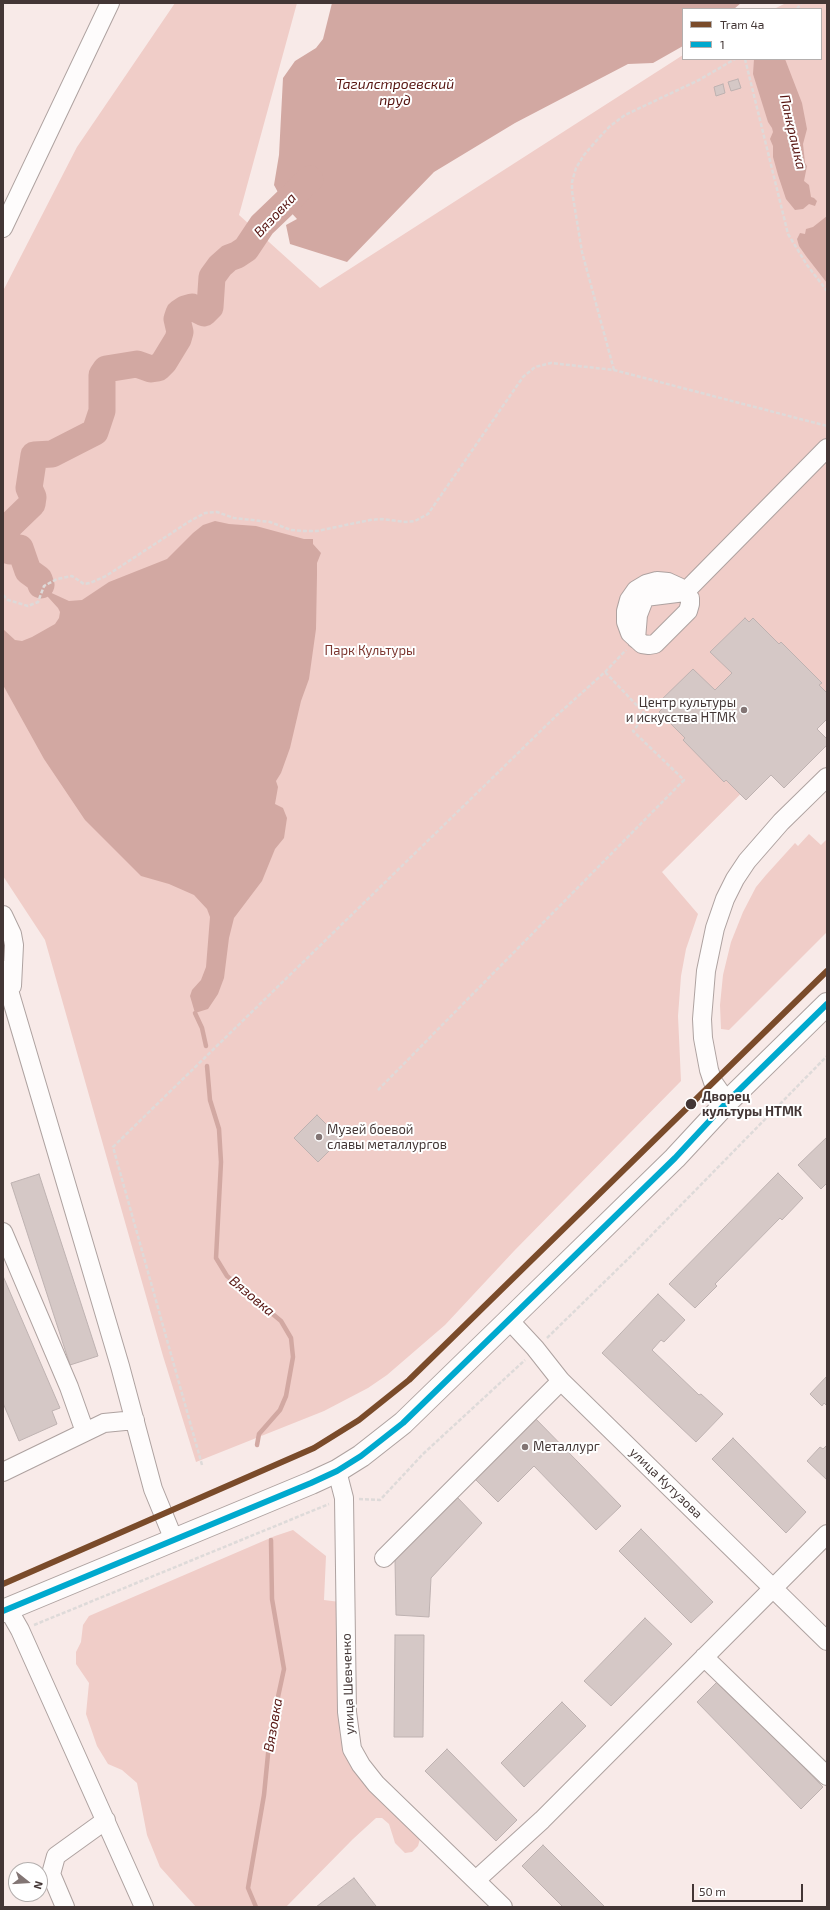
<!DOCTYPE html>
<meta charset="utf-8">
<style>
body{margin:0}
#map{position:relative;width:830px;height:1910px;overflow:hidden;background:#f8eae8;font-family:"Exo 2",sans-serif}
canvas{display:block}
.frame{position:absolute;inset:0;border:4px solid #433635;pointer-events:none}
.legend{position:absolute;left:682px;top:8px;width:140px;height:52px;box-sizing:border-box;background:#fff;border:1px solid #b4afae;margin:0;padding:5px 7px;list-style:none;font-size:12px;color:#433635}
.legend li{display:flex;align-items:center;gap:8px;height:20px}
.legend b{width:20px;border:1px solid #b4afae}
.north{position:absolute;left:8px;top:1862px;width:40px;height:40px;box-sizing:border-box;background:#fff;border:1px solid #b4afae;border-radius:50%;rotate:107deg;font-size:11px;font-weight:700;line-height:16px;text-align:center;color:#433635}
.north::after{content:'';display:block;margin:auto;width:14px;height:18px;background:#827574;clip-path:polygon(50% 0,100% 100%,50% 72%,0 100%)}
.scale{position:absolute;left:692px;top:1884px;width:111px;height:18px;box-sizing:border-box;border:2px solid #433635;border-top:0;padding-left:5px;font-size:12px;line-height:14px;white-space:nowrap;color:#433635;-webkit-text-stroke:3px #fff;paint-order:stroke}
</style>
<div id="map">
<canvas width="830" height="1910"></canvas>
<div class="frame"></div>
<ul class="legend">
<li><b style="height:5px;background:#7a4b2a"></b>Tram 4а</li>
<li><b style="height:5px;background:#00a9ce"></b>1</li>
</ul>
<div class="north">N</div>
<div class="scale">50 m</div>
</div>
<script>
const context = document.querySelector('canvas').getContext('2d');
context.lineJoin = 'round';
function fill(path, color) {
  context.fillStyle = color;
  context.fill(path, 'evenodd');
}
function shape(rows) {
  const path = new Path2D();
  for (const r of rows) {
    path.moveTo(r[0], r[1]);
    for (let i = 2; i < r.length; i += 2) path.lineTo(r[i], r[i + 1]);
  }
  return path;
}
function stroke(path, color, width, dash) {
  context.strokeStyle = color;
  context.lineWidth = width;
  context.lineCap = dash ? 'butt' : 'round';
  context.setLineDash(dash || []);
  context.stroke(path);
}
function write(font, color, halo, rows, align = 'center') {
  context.font = font + ' "Exo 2",sans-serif';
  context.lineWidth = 4;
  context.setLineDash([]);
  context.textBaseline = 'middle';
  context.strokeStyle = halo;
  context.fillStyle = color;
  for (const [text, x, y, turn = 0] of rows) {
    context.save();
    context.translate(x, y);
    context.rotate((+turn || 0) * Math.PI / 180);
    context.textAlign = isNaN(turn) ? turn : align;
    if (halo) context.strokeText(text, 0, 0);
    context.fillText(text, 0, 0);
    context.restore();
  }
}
const green = shape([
 [175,3,297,3,239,215,320,288,683,55,683,59,821,59,821,9,774,9,786,3,827,3,827,708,662,872,698,914,686,949,681,976,678,1016,681,1081,514,1251,445,1325,387,1375,368,1388,324,1411,196,1462,163,1356,45,940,3,876,3,291,77,147],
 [809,834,821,845,827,839,827,932,729,1030,721,1029,720,1005,723,975,731,942,743,912,756,887,766,875,795,843,798,846],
 [293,1530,326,1556,324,1600,340,1602,340,1706,341,1737,344,1751,420,1839,418,1846,412,1852,405,1853,395,1843,389,1824,382,1818,376,1818,353,1839,286,1907,196,1907,160,1867,147,1835,137,1783,122,1770,108,1764,97,1746,86,1714,89,1683,76,1664,76,1652,81,1642,83,1625,89,1616,275,1536]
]);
const water = shape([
 [332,3,741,3,734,9,683,9,683,46,653,63,628,64,515,123,434,172,347,262,290,244,286,225,297,219,286,207,274,185,279,155,283,78,295,61,316,48,323,39],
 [754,59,785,59,802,103,807,129,803,144,805,163,807,166,804,181,809,185,811,197,814,198,817,201,815,206,809,204,803,209,795,210,786,199,778,175,773,157,773,146,770,139,773,132,772,128,768,122,753,74],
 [827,216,827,283,806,256,799,246,797,239,800,233,805,234,806,229,813,227],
 [215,521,229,524,256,526,304,539,313,539,313,544,321,553,317,563,317,575,316,629,309,679,301,701,290,748,281,773,276,781,278,787,275,804,283,808,287,818,284,838,275,849,262,881,234,918,229,938,224,978,218,994,208,1009,195,1013,190,996,192,990,201,980,206,967,210,917,207,909,194,895,169,884,141,876,85,820,44,759,3,685,3,629,15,640,22,641,32,637,55,624,59,618,60,612,58,608,48,597,45,590,69,601,82,600,109,582,167,559,193,533,203,525]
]);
const stream = shape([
 [195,1013,202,1028,206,1046],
 [207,1066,210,1100,219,1129,221,1162,216,1258,227,1276,281,1321,291,1338,293,1357,286,1396,280,1410,259,1434,257,1445],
 [256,1907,248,1888,264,1795,270,1734,284,1669,272,1599,271,1540]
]);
const river = shape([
 [3,532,32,504,33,497,29,488,34,455,52,454,95,432,102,411,102,375,106,369,137,364,151,369,158,368,164,362,178,339,180,332,177,319,179,313,185,309,192,307,204,313,210,307,212,277,220,266,229,258,237,255,246,249,262,225,310,179],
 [3,548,10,551,20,548,28,571,39,579,41,585]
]);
const building = shape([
 [738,79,741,88,731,91,728,82,738,79],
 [723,84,725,93,716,96,714,87,723,84],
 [745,618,749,622,753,618,779,644,781,642,822,683,819,685,827,693,827,719,817,729,827,739,827,745,784,788,771,775,746,800,726,780,724,782,683,740,685,738,659,712,662,709,657,704,693,669,715,690,732,673,710,652,745,618],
 [317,1115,341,1139,318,1162,294,1138,317,1115],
 [827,1137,827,1183,821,1189,798,1165,827,1137],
 [778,1173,803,1198,782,1220,780,1218,715,1284,717,1286,695,1308,669,1284,778,1173],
 [39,1174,98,1356,70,1365,11,1183,39,1174],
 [3,1276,60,1408,52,1411,57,1424,19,1441,3,1403,3,1276],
 [658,1294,685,1320,664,1342,661,1340,652,1350,699,1395,701,1394,723,1414,696,1442,602,1353,658,1294],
 [827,1376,827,1406,824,1403,822,1406,810,1394,827,1376],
 [534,1417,621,1506,596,1530,534,1466,498,1502,473,1477,534,1417],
 [733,1438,806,1512,786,1533,712,1459,733,1438],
 [827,1445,827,1480,807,1461,820,1447,823,1449,827,1445],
 [457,1497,482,1523,431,1578,429,1617,396,1615,395,1560,457,1497],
 [641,1529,713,1602,691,1623,619,1551,641,1529],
 [645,1618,672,1644,611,1706,584,1681,645,1618],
 [395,1635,424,1635,423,1737,394,1737,395,1635],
 [719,1680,823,1787,801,1809,697,1702,719,1680],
 [562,1702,586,1726,524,1787,501,1763,562,1702],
 [447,1749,517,1820,496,1841,425,1771,447,1749],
 [543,1845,605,1907,563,1907,522,1866,543,1845],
 [354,1878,376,1906,374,1907,316,1907,354,1878]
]);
const path = shape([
 [797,9,801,3],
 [745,59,788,234,807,265,827,291],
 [614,370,582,252,572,191,572,182,576,168,584,155,597,140,609,127,625,115,699,80,735,59],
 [3,595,8,600,28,606,38,602,44,586,57,579,72,576,84,584,90,583,106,576,190,521,205,513,217,512,234,518,270,522,291,530,303,531,317,531,370,520,382,519,406,522,415,521,428,514,523,377,535,367,551,363,614,370,827,426],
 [378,1090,684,780,633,731,646,715,605,672],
 [547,1338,633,1254,827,1056],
 [202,1465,113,1147,556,716,605,672,626,650],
 [359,1499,380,1500,423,1454,525,1360],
 [34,1625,329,1504]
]);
const minor = shape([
 [3,228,110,3],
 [657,581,668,582,679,587,690,598,690,604,688,611,655,644,649,645,642,644,630,633,626,622,626,611,629,600,636,590,646,584,657,581],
 [636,639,638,615,645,597,685,592,827,448],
 [3,915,12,934,14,945,12,986],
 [3,970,120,1366,153,1489,174,1540],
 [727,1102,713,1082,709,1070,703,1038,702,1019,706,971,715,928,725,899,735,879,747,861,781,822,827,777],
 [3,1232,69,1387,85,1432],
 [509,1320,535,1348,561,1381,827,1641],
 [337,1471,344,1498,347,1712,352,1749,361,1765,376,1784,503,1907],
 [3,1472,104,1423,135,1420],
 [384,1558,561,1381],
 [8,1609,20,1630,144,1907],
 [704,1657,827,1776],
 [476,1880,542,1820,827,1534],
 [65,1907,51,1874,56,1856,106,1820]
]);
const major = shape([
 [3,1611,311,1483,337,1471,361,1456,403,1423,509,1320,675,1158,727,1102,827,1004]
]);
const bus1 = shape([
 [3,1611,311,1483,337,1471,361,1456,403,1423,675,1158,727,1102,827,1004]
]);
const tram1 = shape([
 [3,1584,314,1448,359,1420,409,1380,827,971]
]);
const markers = [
 [744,710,4,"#827574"],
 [691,1104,6,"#433635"],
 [319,1137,4,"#827574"],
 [525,1447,4,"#827574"]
];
const parkNames = [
 ["Парк Культуры",370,651]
];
const poiNames = [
 ["Центр культуры",736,703,"right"],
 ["и искусства НТМК",736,718,"right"],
 ["Музей боевой",327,1130],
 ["славы металлургов",327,1145],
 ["Металлург",533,1447]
];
const stopNames = [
 ["Дворец",702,1097],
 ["культуры НТМК",702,1112]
];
const streetNames = [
 ["улица Кутузова",666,1483,44],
 ["улица Шевченко",348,1684,-92]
];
const waterNames = [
 ["Тагилстроевский",395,84],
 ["пруд",395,100],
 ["Панкрашка",793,132,77],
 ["Вязовка",275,215,-47],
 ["Вязовка",252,1296,40],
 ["Вязовка",273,1725,-80]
];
fill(green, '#f0cdc8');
fill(water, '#d2a8a2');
stroke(stream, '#d2a8a2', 4.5);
stroke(river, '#d2a8a2', 27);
fill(building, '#d5c8c6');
stroke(building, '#beb2b1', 1);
stroke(minor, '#aea2a0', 20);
stroke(major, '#aea2a0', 24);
stroke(path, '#dedad9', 2.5, [4, 2]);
stroke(minor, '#fefcfc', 18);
stroke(major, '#fefcfc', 22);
stroke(bus1, '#00a9ce', 6);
stroke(tram1, '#7a4b2a', 6);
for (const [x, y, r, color] of markers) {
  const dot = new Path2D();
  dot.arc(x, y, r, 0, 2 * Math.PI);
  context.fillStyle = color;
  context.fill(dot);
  stroke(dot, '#fff', 1.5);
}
write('13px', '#7d3831', '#fff', parkNames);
write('13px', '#433635', '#fff', poiNames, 'left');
write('bold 13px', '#433635', '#fff', stopNames, 'left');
write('13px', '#433635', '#fff', streetNames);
write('italic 14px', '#571511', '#fff', waterNames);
</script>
